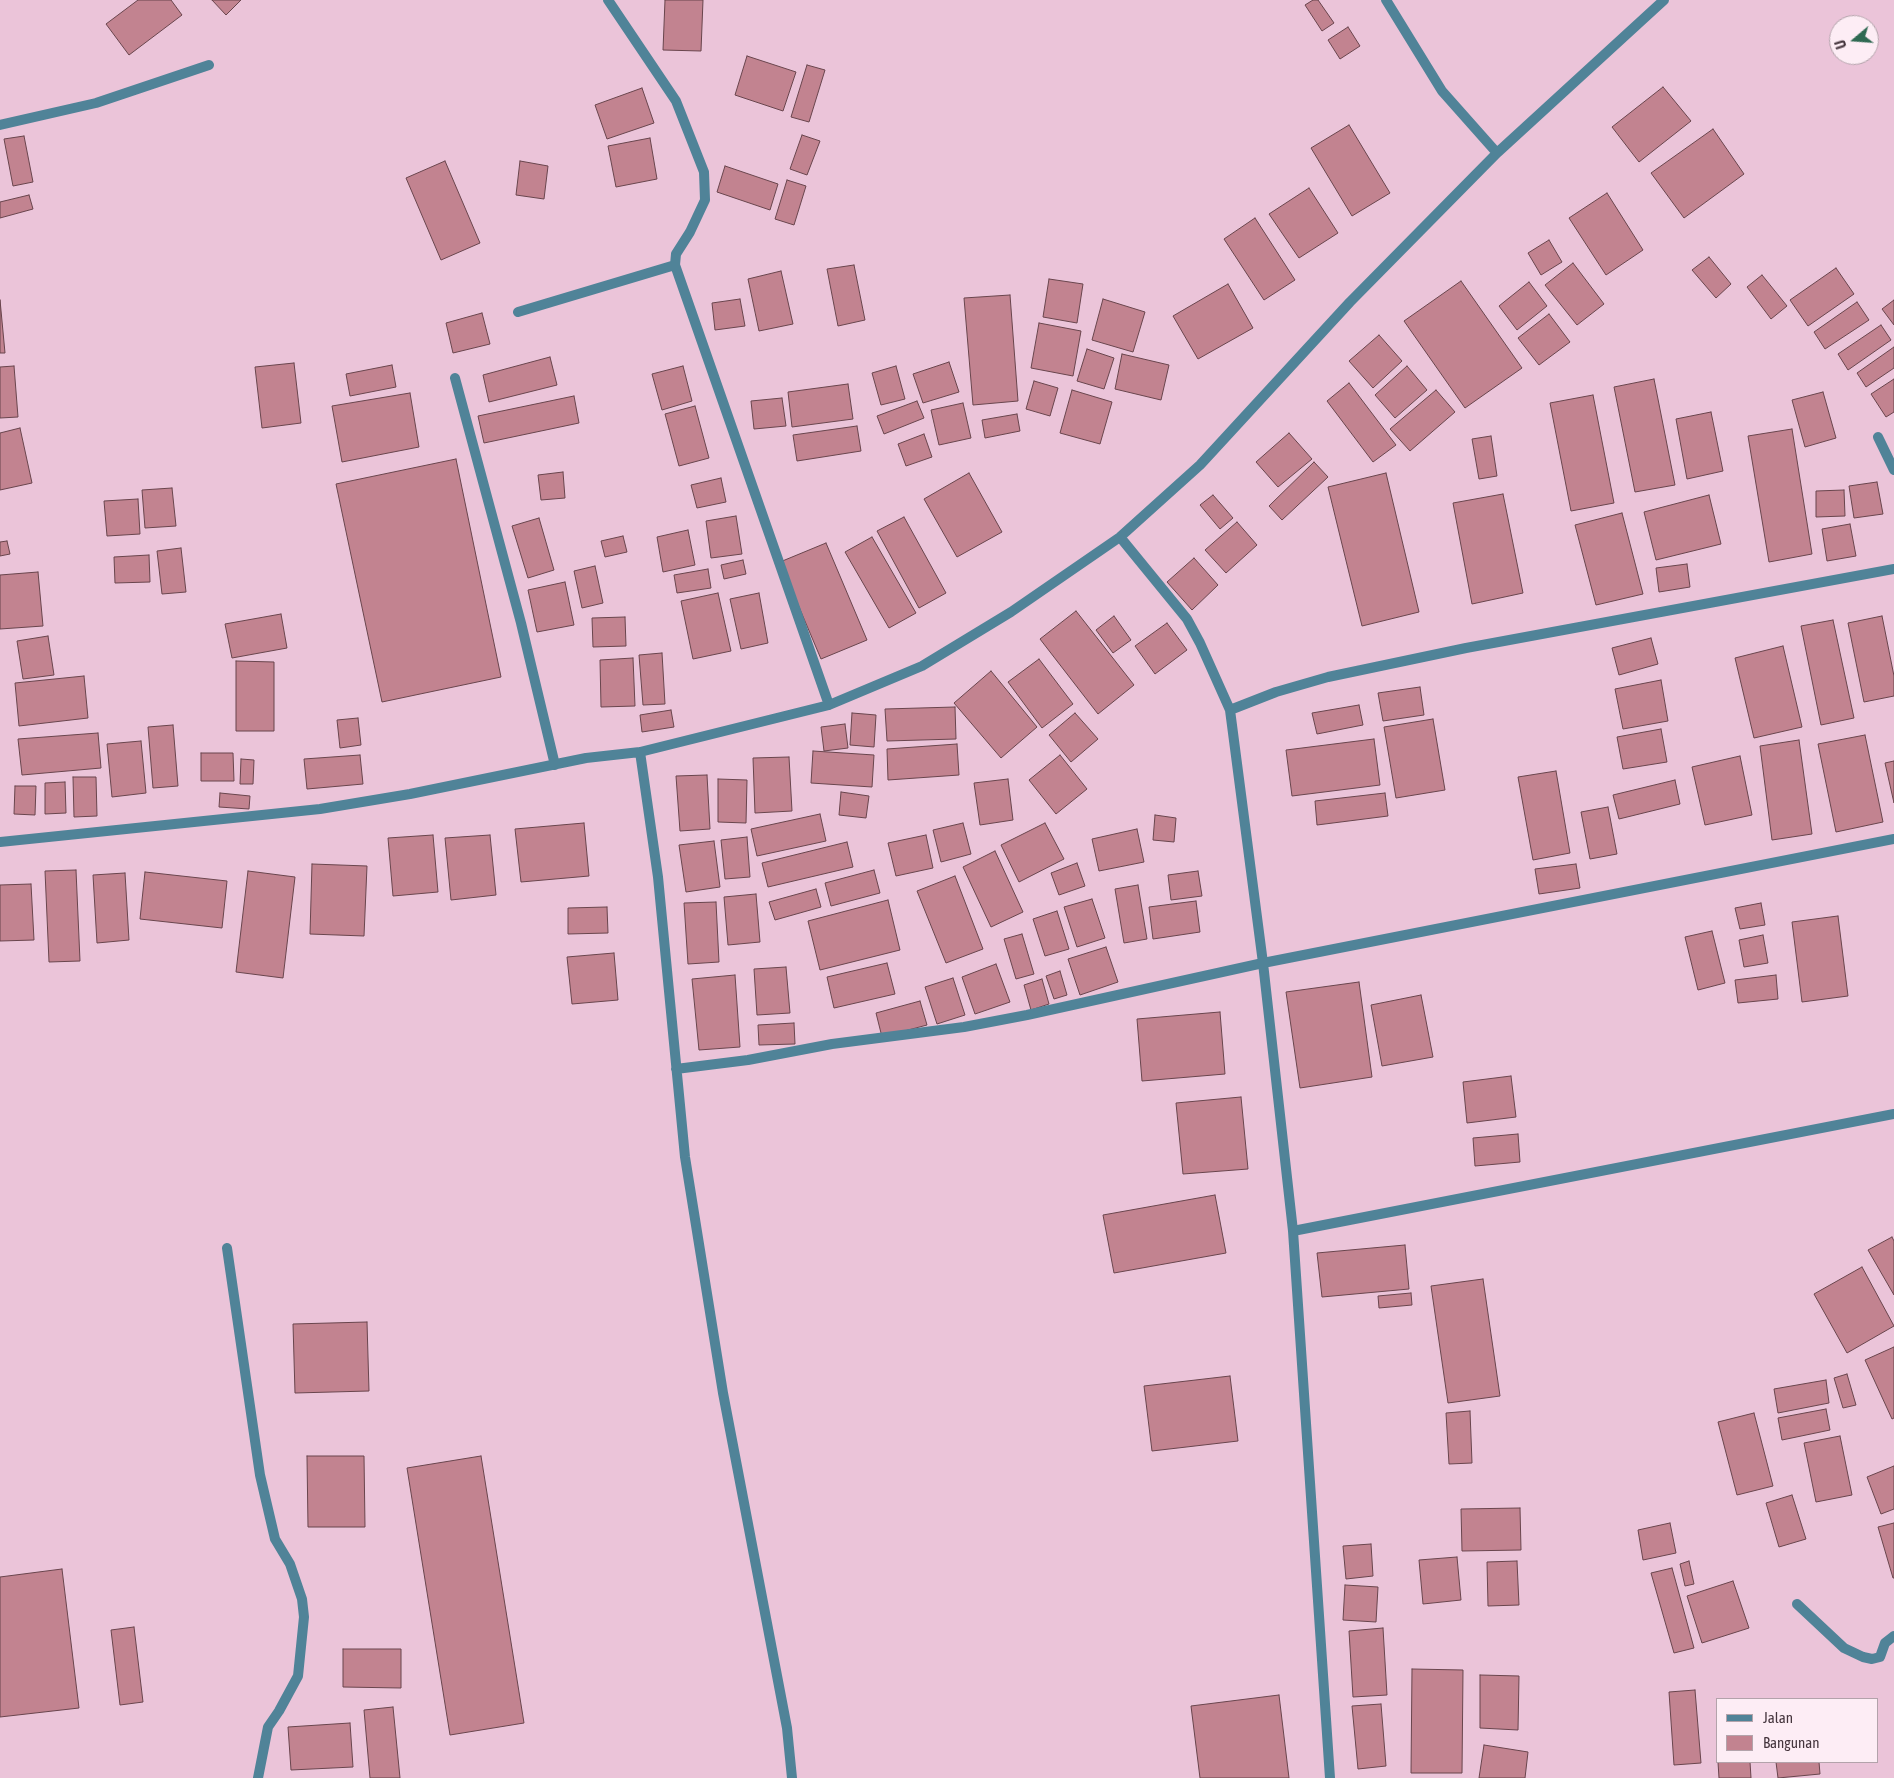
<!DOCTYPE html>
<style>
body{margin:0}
#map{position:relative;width:1894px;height:1778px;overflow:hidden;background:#ebc4d9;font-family:"Asap Condensed",sans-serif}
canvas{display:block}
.legend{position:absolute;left:1716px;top:1698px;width:162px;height:65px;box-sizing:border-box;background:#fdedf5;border:1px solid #b3a3ab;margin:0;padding:6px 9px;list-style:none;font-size:15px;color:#45353d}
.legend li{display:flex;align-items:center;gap:10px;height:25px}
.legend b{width:25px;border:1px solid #b3a3ab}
.north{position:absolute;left:1829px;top:15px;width:50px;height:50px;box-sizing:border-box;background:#fdedf5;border:1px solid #b3a3ab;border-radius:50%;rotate:252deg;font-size:14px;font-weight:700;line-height:20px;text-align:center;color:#45353d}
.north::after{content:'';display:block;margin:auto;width:18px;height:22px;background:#2f6952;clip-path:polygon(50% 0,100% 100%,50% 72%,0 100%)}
</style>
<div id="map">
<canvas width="1894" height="1778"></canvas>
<ul class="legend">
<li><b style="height:6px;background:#508398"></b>Jalan</li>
<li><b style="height:14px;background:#c28390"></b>Bangunan</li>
</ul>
<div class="north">U</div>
</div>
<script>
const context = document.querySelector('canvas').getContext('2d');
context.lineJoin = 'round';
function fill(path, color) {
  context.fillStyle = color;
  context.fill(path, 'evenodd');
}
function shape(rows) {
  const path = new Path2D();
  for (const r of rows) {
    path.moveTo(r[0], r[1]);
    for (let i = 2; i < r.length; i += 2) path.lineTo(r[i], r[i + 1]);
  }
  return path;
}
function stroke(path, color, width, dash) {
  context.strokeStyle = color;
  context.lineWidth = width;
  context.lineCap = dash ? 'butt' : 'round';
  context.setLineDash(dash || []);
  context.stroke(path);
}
const building = shape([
 [138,0,171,0,182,15,129,55,106,24,138,0],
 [212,0,241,0,226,15,212,0],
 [665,0,703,0,701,51,663,50,665,0],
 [1313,0,1318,0,1334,23,1322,31,1305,5,1313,0],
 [1348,27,1360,46,1340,59,1328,40,1348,27],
 [747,56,796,72,783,111,735,95,747,56],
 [807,65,825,70,809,122,791,117,807,65],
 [1663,87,1691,121,1639,162,1612,127,1663,87],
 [642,88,654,123,607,139,595,105,642,88],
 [1349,125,1390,193,1352,216,1311,148,1349,125],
 [1713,129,1744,174,1684,218,1651,173,1713,129],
 [802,135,820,141,807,175,790,169,802,135],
 [24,136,33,182,13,186,4,139,24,136],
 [650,138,657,179,616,187,608,146,650,138],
 [445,161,480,243,441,260,406,178,445,161],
 [520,161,548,166,544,199,516,195,520,161],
 [725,166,778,184,770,210,717,192,725,166],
 [787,180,806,186,794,225,775,219,787,180],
 [1309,188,1338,233,1299,258,1269,214,1309,188],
 [1607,193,1643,250,1606,275,1569,218,1607,193],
 [29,195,33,209,0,218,0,202,29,195],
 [1255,218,1295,280,1264,300,1224,239,1255,218],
 [1549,240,1562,262,1541,275,1528,253,1549,240],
 [1709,257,1731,284,1716,298,1692,270,1709,257],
 [1573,263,1604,304,1577,325,1545,285,1573,263],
 [854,265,865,320,838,326,827,269,854,265],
 [1836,268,1854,294,1808,326,1790,300,1836,268],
 [781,271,793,324,759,331,748,279,781,271],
 [1762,275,1787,306,1771,319,1747,287,1762,275],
 [1049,279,1083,284,1077,323,1043,317,1049,279],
 [1461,281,1522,368,1465,408,1404,321,1461,281],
 [1529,282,1547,306,1517,330,1499,306,1529,282],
 [1228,284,1253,328,1198,359,1173,316,1228,284],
 [1010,295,1018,401,973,405,964,298,1010,295],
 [740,299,745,326,715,330,712,303,740,299],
 [1103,299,1145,312,1133,352,1092,340,1103,299],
 [0,300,5,353,0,353,0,300],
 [1894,300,1894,325,1882,309,1894,300],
 [1857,302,1869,320,1825,349,1814,332,1857,302],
 [482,313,490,344,453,353,446,323,482,313],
 [1549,314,1570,342,1539,365,1518,338,1549,314],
 [1039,323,1081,331,1073,376,1031,368,1039,323],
 [1881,325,1891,340,1848,370,1838,354,1881,325],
 [1379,335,1402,361,1373,388,1349,361,1379,335],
 [1894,347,1894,368,1866,387,1857,373,1894,347],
 [1087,349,1114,358,1104,389,1077,381,1087,349],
 [1122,354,1169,365,1161,400,1115,389,1122,354],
 [550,357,557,385,489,402,483,375,550,357],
 [949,362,959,392,923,403,913,374,949,362],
 [294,363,301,423,262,428,255,367,294,363],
 [392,365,396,387,350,396,346,374,392,365],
 [14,366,18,417,0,418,0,367,14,366],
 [683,366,692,401,662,410,652,374,683,366],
 [896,366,905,399,881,405,872,373,896,366],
 [1407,366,1427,390,1395,418,1375,395,1407,366],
 [1654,379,1675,485,1635,492,1614,387,1654,379],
 [1894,379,1894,412,1886,417,1871,394,1894,379],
 [1034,381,1058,388,1050,416,1026,409,1034,381],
 [1349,383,1396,445,1373,462,1327,401,1349,383],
 [848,384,853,419,792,427,788,392,848,384],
 [1072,390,1112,402,1100,444,1060,433,1072,390],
 [1436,390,1455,412,1410,451,1390,429,1436,390],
 [1823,392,1836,438,1805,447,1792,400,1823,392],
 [410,393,419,447,342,462,332,406,410,393],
 [1593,395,1614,503,1571,511,1550,403,1593,395],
 [574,396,579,423,484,443,478,416,574,396],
 [782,398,786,426,754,429,751,401,782,398],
 [917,401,924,418,884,434,877,416,917,401],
 [963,403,971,438,939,445,931,410,963,403],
 [695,406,709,458,679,466,665,414,695,406],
 [1711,412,1723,471,1687,479,1676,419,1711,412],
 [1017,414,1020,431,985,438,982,420,1017,414],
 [857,426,861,451,797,461,793,435,857,426],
 [20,428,32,483,0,490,0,433,20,428],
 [1792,429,1812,554,1769,562,1748,436,1792,429],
 [1289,433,1312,459,1278,487,1256,462,1289,433],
 [924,434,932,457,906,466,898,444,924,434],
 [1491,436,1497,476,1479,479,1472,439,1491,436],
 [456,459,501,677,382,702,336,484,456,459],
 [1314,462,1328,477,1282,520,1269,506,1314,462],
 [563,472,565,498,541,500,538,475,563,472],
 [969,473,1002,532,957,557,924,499,969,473],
 [1386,473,1419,612,1362,626,1328,487,1386,473],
 [721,478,726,502,697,508,691,485,721,478],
 [1877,482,1883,514,1854,518,1849,486,1877,482],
 [172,488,176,526,145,528,142,490,172,488],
 [1844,490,1845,516,1816,517,1816,491,1844,490],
 [1503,494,1523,593,1472,604,1453,503,1503,494],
 [1213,495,1233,518,1220,529,1200,505,1213,495],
 [1709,495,1721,544,1656,560,1644,512,1709,495],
 [138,499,140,534,107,536,104,501,138,499],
 [1622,513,1643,594,1596,605,1575,525,1622,513],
 [736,516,742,554,711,558,706,521,736,516],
 [904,517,946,593,919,608,877,531,904,517],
 [539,518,554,570,528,578,512,526,539,518],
 [1237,522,1257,545,1226,573,1205,550,1237,522],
 [1850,524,1856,556,1827,561,1822,529,1850,524],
 [688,530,695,565,663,572,657,537,688,530],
 [623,536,627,552,605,557,601,541,623,536],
 [872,537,916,613,889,628,845,552,872,537],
 [7,541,10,554,0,556,0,542,7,541],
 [826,543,867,640,821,659,780,562,826,543],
 [181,548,186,592,162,594,157,551,181,548],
 [149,555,150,582,115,583,114,557,149,555],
 [1194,558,1218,585,1192,610,1167,582,1194,558],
 [743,560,746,574,724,579,721,565,743,560],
 [1687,564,1690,587,1659,592,1656,568,1687,564],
 [595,566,603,603,582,608,574,571,595,566],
 [708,569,711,588,677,593,674,575,708,569],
 [38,572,43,626,0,629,0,575,38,572],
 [565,582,574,625,537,632,528,590,565,582],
 [718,593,731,651,693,659,681,601,718,593],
 [759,593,768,643,741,649,730,599,759,593],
 [1076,611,1134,685,1098,714,1040,639,1076,611],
 [281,614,287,648,232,658,225,624,281,614],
 [1114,616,1131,640,1113,653,1096,630,1114,616],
 [1882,616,1894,676,1894,696,1864,702,1848,623,1882,616],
 [625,617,626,646,593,647,592,618,625,617],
 [1833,620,1854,718,1821,725,1801,626,1833,620],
 [1167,623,1187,650,1155,674,1135,646,1167,623],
 [48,636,54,675,23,679,17,641,48,636],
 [1651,638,1658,664,1619,675,1612,648,1651,638],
 [1783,646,1802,727,1754,738,1735,658,1783,646],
 [662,653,665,704,643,705,639,655,662,653],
 [633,658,635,706,601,707,600,660,633,658],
 [1039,659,1073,704,1042,728,1008,682,1039,659],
 [236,661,274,662,274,731,236,731,236,661],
 [991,671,1037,727,1001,758,954,703,991,671],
 [84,676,88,718,19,726,15,683,84,676],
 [1661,680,1668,721,1623,729,1615,689,1661,680],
 [1420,687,1424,715,1383,721,1378,693,1420,687],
 [1359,705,1363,725,1317,734,1312,713,1359,705],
 [955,707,956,739,887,741,885,709,955,707],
 [671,710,674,727,642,732,640,715,671,710],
 [852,713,876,715,874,747,850,745,852,713],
 [1075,713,1098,739,1071,762,1049,735,1075,713],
 [358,718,361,745,340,748,337,720,358,718],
 [1433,719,1445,790,1396,798,1384,727,1433,719],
 [845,724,848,748,824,751,821,727,845,724],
 [173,725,178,786,153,788,148,727,173,725],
 [1661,729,1667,762,1623,769,1617,737,1661,729],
 [98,733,101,768,22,775,18,739,98,733],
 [1865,735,1883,822,1836,832,1818,744,1865,735],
 [1374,739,1380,785,1292,796,1286,750,1374,739],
 [1799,740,1812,834,1772,840,1760,746,1799,740],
 [141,741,146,793,112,797,107,744,141,741],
 [957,744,959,775,888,780,887,749,957,744],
 [813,751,874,755,872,787,811,783,813,751],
 [201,753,233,753,234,781,201,781,201,753],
 [360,755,363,784,307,789,304,759,360,755],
 [1060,755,1087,789,1056,814,1029,780,1060,755],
 [1740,756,1752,815,1705,825,1692,767,1740,756],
 [789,757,792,811,755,813,753,758,789,757],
 [241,759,254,760,253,784,240,784,241,759],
 [1894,761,1894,803,1885,763,1894,761],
 [1556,771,1570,853,1533,860,1518,777,1556,771],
 [707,775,710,829,680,831,676,776,707,775],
 [73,777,96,777,97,816,74,817,73,777],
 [718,779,747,780,746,823,718,822,718,779],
 [1008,779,1013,820,980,825,974,783,1008,779],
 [1675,780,1680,804,1619,819,1613,795,1675,780],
 [65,782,66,813,45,814,45,783,65,782],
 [15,786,36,786,35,815,14,814,15,786],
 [841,792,869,796,866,818,839,815,841,792],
 [220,793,250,796,249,809,219,807,220,793],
 [1385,793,1388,816,1317,825,1315,801,1385,793],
 [1608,807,1617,854,1590,859,1581,812,1608,807],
 [820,814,826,841,757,856,751,829,820,814],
 [1155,815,1176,818,1174,842,1153,840,1155,815],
 [584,823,589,876,521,882,515,829,584,823],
 [963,823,971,854,941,862,933,830,963,823],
 [1045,823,1064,859,1019,882,1001,845,1045,823],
 [1137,829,1144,862,1099,871,1092,839,1137,829],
 [433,835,438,892,393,896,388,838,433,835],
 [490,835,496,895,451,900,445,838,490,835],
 [926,835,933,868,896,876,888,843,926,835],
 [747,837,750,877,725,879,721,840,747,837],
 [714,841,720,887,686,892,679,845,714,841],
 [847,842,853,867,768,887,762,863,847,842],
 [995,851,1023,912,991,927,963,867,995,851],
 [1077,863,1085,886,1059,895,1051,873,1077,863],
 [312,864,367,866,364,936,310,934,312,864],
 [1576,864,1580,888,1539,894,1535,869,1576,864],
 [76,870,80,961,49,962,45,871,76,870],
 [874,870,880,893,831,906,825,883,874,870],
 [248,871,295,877,283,978,236,972,248,871],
 [1198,871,1202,896,1171,900,1168,875,1198,871],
 [145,872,227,881,222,928,140,919,145,872],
 [125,873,129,940,97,943,93,875,125,873],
 [955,876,983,949,946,963,917,891,955,876],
 [31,884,34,940,0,941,0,885,31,884],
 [1138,885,1147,939,1124,943,1115,889,1138,885],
 [816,889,821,907,775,920,769,902,816,889],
 [756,894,760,942,728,945,724,897,756,894],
 [1092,899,1105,938,1077,947,1064,907,1092,899],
 [888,900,900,950,820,970,808,921,888,900],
 [1196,901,1200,932,1153,939,1149,907,1196,901],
 [716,902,719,962,688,964,684,903,716,902],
 [1761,903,1765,925,1740,929,1735,908,1761,903],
 [607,907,608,933,568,934,568,908,607,907],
 [1057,911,1069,949,1045,956,1033,919,1057,911],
 [1838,916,1848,996,1802,1002,1792,922,1838,916],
 [1712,931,1725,983,1698,990,1685,937,1712,931],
 [1022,934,1034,974,1016,979,1004,939,1022,934],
 [1763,935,1768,963,1744,967,1739,940,1763,935],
 [1106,947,1118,982,1080,995,1068,959,1106,947],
 [614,953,618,1000,572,1004,567,957,614,953],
 [887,963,895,994,834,1008,827,977,887,963],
 [996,964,1010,1002,975,1014,962,977,996,964],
 [786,967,790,1013,757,1015,754,969,786,967],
 [1060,971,1067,995,1054,999,1046,976,1060,971],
 [735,975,740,1047,699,1050,692,979,735,975],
 [1776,975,1778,999,1738,1003,1735,980,1776,975],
 [953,978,965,1015,937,1024,925,987,953,978],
 [1042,979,1049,1004,1031,1010,1024,985,1042,979],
 [1359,982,1372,1077,1300,1088,1286,992,1359,982],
 [1421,995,1433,1057,1382,1066,1371,1005,1421,995],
 [920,1001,927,1025,882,1037,876,1013,920,1001],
 [1220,1012,1225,1074,1142,1081,1137,1019,1220,1012],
 [794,1023,795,1044,759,1045,758,1025,794,1023],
 [1511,1076,1516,1117,1467,1123,1463,1082,1511,1076],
 [1241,1097,1248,1169,1183,1174,1176,1103,1241,1097],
 [1518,1134,1520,1162,1475,1166,1473,1138,1518,1134],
 [1215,1195,1226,1253,1114,1273,1103,1215,1215,1195],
 [1892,1237,1894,1241,1894,1295,1868,1250,1892,1237],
 [1405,1245,1409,1289,1322,1297,1317,1253,1405,1245],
 [1862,1267,1894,1326,1847,1353,1814,1294,1862,1267],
 [1483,1279,1500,1396,1448,1403,1431,1286,1483,1279],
 [1411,1293,1412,1305,1379,1308,1378,1296,1411,1293],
 [367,1322,369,1391,295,1393,293,1324,367,1322],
 [1894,1347,1894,1418,1892,1419,1865,1360,1894,1347],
 [1847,1374,1856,1405,1843,1408,1834,1378,1847,1374],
 [1230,1376,1238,1441,1152,1451,1144,1386,1230,1376],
 [1826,1380,1829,1403,1778,1413,1774,1389,1826,1380],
 [1826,1409,1830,1430,1782,1440,1778,1418,1826,1409],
 [1470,1411,1472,1463,1449,1464,1446,1413,1470,1411],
 [1754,1413,1773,1486,1737,1495,1718,1422,1754,1413],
 [1840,1436,1852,1495,1816,1502,1804,1443,1840,1436],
 [307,1456,364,1456,365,1527,308,1527,307,1456],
 [481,1456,524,1723,450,1735,407,1468,481,1456],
 [1894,1466,1894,1509,1881,1514,1867,1477,1894,1466],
 [1792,1495,1806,1539,1779,1547,1766,1503,1792,1495],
 [1520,1508,1521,1550,1462,1551,1461,1509,1520,1508],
 [1670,1523,1676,1553,1643,1560,1638,1530,1670,1523],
 [1894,1523,1894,1578,1893,1578,1878,1527,1894,1523],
 [1371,1544,1373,1576,1346,1579,1343,1546,1371,1544],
 [1457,1557,1461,1600,1423,1604,1419,1560,1457,1557],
 [1517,1561,1519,1605,1488,1606,1487,1562,1517,1561],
 [1689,1561,1694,1584,1685,1586,1680,1564,1689,1561],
 [1672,1568,1694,1648,1674,1653,1651,1573,1672,1568],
 [62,1569,79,1708,0,1717,0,1577,62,1569],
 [1733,1581,1749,1628,1702,1643,1687,1596,1733,1581],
 [1345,1585,1378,1587,1376,1622,1343,1620,1345,1585],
 [134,1627,143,1702,120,1705,111,1630,134,1627],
 [1383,1628,1387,1695,1353,1697,1349,1631,1383,1628],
 [343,1649,401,1649,401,1688,343,1687,343,1649],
 [1412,1669,1463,1670,1462,1773,1411,1773,1412,1669],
 [1480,1675,1519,1676,1518,1730,1480,1728,1480,1675],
 [1695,1690,1701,1763,1674,1765,1669,1692,1695,1690],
 [1279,1695,1289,1778,1200,1778,1191,1706,1279,1695],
 [1381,1704,1386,1766,1358,1769,1352,1706,1381,1704],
 [393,1707,400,1778,370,1778,364,1710,393,1707],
 [350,1723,353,1767,291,1770,288,1727,350,1723],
 [1484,1745,1528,1752,1525,1778,1479,1778,1484,1745],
 [1718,1762,1750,1762,1751,1778,1719,1778,1718,1762],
 [1776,1762,1819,1762,1820,1774,1778,1778,1776,1762]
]);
const minor = shape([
 [608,0,676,101,704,172,705,200,690,232,676,254,675,265,829,705],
 [1386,0,1442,91,1497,153],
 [0,125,96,103,209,65],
 [518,312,675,265],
 [455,378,521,623,555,765],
 [1878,437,1894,470],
 [1120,537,1187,619,1200,643,1230,710],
 [640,752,658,877,685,1157,723,1393,787,1728,792,1778],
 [0,842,320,809,410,794,586,758,640,752,829,705,922,666,1011,612,1120,537,1200,465,1350,302,1497,153,1664,0],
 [676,1069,748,1060,832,1044,964,1027,1027,1015,1263,963,1894,839],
 [1293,1231,1894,1114],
 [227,1248,260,1475,275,1539,290,1564,302,1599,304,1617,298,1676,279,1711,268,1727,258,1778],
 [1797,1604,1844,1648,1863,1657,1872,1659,1880,1657,1885,1643,1894,1636],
 [1330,1778,1293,1231,1263,963,1230,710,1276,692,1328,677,1466,648,1894,569]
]);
fill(building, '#c28390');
stroke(building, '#69454d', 1);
stroke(minor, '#508398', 10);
</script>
